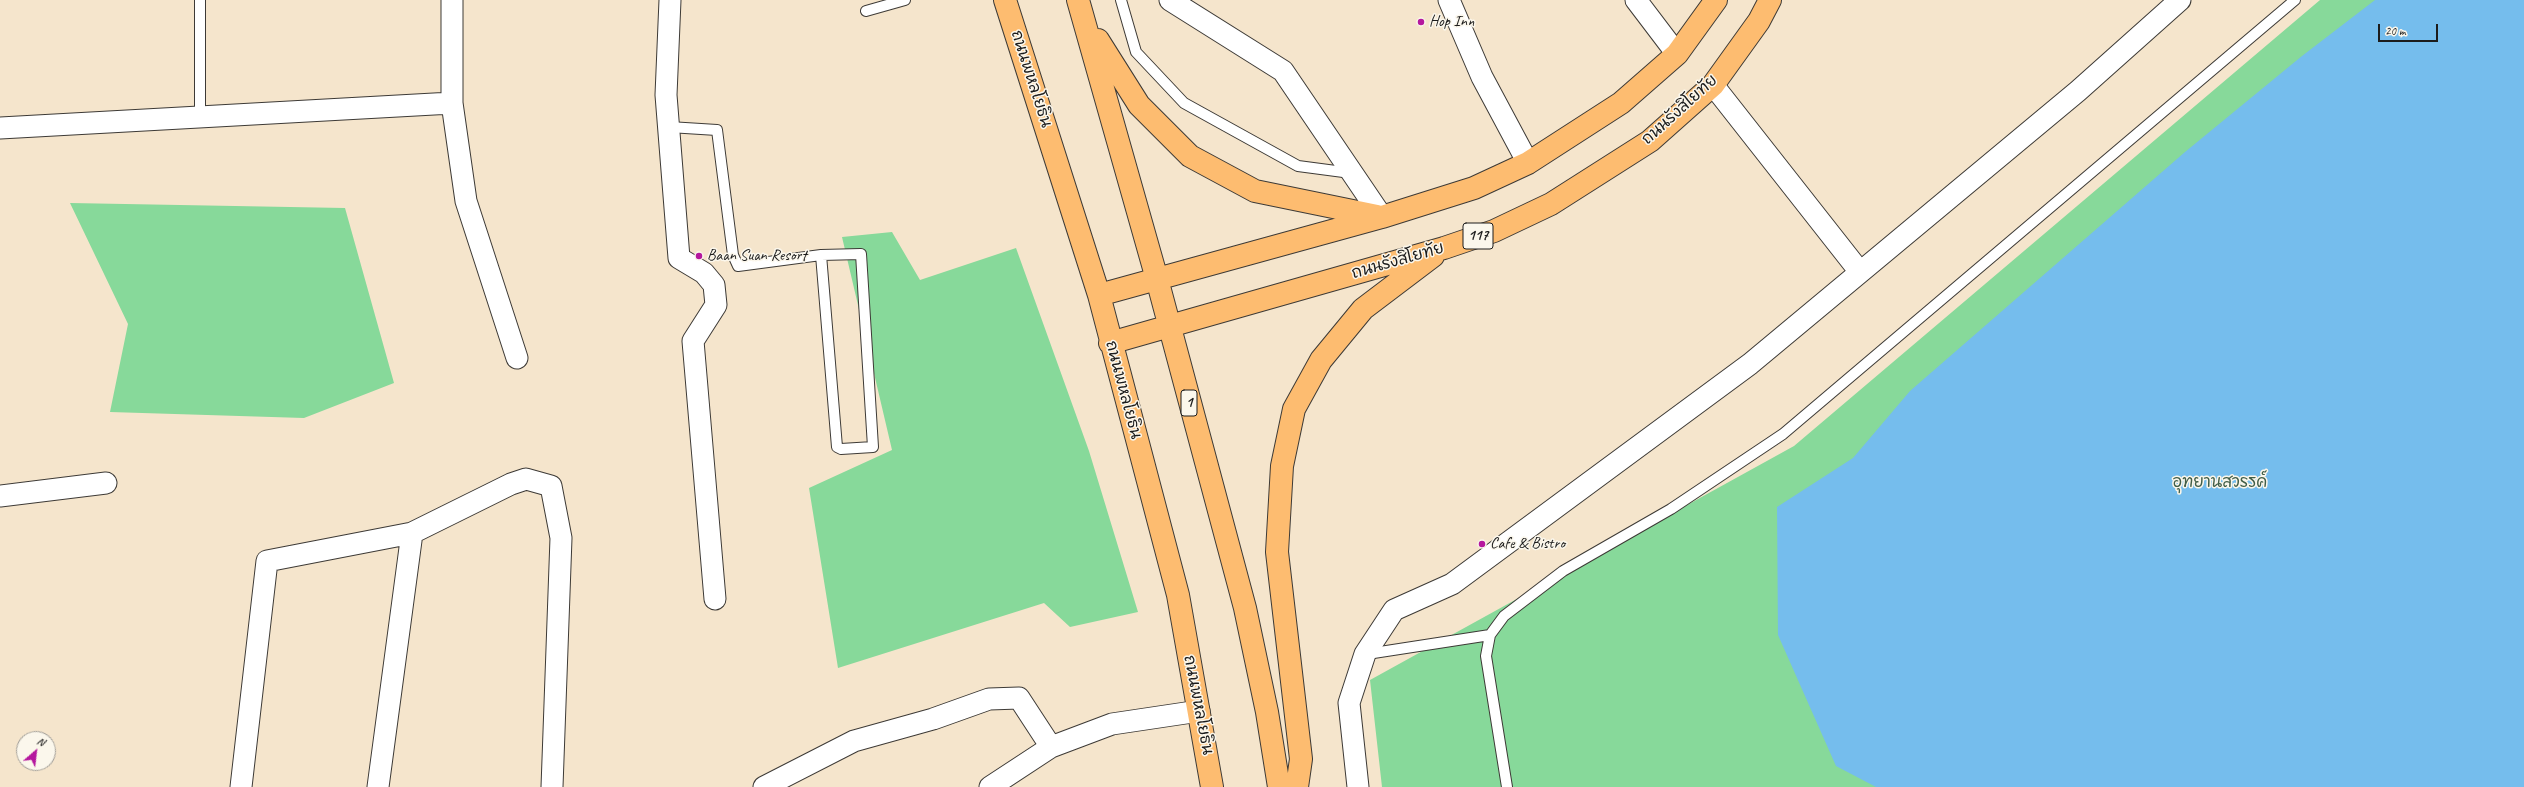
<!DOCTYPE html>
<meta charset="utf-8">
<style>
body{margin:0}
#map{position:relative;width:2524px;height:787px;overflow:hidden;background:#f5e5cc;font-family:Caveat,sans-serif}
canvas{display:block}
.north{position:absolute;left:16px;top:731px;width:40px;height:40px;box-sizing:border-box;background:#fbf7ec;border:1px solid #a29f99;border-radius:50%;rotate:28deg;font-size:11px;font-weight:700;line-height:16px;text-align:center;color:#1c1c1c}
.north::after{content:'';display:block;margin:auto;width:14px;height:18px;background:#b5179e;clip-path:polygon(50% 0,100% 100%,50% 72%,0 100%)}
.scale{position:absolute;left:2378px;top:24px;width:60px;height:18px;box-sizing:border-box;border:2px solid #1c1c1c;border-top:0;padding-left:5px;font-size:12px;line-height:14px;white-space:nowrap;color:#1c1c1c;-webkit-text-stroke:3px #fbf7ec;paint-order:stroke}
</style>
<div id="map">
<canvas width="2524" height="787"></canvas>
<div class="north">N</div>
<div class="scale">20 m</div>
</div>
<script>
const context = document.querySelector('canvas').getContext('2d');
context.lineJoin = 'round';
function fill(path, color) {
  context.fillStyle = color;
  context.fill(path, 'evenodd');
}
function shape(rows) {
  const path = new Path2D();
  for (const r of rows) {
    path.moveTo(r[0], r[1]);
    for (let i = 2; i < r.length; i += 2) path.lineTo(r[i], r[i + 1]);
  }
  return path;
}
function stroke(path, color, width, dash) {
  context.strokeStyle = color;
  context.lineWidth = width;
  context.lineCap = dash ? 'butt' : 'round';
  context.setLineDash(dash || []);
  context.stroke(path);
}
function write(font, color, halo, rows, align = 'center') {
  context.font = font + ' Caveat,"Playpen Sans Thai",sans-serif';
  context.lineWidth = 3;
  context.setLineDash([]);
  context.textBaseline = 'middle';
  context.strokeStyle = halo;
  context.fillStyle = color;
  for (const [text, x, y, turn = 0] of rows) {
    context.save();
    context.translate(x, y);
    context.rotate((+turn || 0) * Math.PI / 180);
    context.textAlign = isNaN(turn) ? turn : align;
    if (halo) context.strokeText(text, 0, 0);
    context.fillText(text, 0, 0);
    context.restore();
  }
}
const green = shape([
 [2320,0,2524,0,2524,787,1382,787,1370,680,1794,446],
 [70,203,345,208,394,383,304,418,110,412,128,324],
 [892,232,920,280,1016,248,1089,451,1138,612,1070,627,1044,603,838,668,809,488,892,450,842,237]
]);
const water = shape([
 [2375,0,2524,0,2524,787,1876,787,1836,766,1778,635,1777,507,1853,458,1910,391,2185,152,2302,56]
]);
const lane = shape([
 [200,0,200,117],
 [1121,0,1136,52,1184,103,1298,166,1351,173],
 [866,11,905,0],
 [669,127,717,130,733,255,738,266,821,255,837,447,841,449,873,447,861,254,821,255],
 [1367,654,1490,635],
 [1507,787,1486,656,1490,635,1504,616,1563,571,1671,509,1783,434,2295,0]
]);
const street = shape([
 [452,0,452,103,466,201,517,358],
 [670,0,666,95,679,258,704,273,714,285,716,305,693,341,715,599],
 [1170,0,1283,71,1382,217],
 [1449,0,1482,77,1528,163],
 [1636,0,1677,54],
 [1713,85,1860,272],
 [0,128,452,103],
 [0,496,106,483],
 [241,787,267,561,412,533,511,484,526,479,551,486,561,538,552,787],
 [378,787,412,533],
 [764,787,854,741,933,719,989,699,1019,698,1051,747],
 [990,787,1051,747,1112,724,1199,711],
 [1358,787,1349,703,1365,654,1394,610,1452,584,1750,364,2078,91,2180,0]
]);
const primary = shape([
 [1005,0,1099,295,1178,595,1212,787],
 [1078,0,1157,279,1245,608,1267,712,1279,787],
 [1098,40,1139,105,1190,156,1255,191,1377,216],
 [1099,295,1382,217,1474,188,1528,163,1621,103,1677,54,1716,0],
 [1110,343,1444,248,1494,231,1551,204,1650,141,1713,85,1759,21,1770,0],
 [1297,787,1301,759,1277,552,1282,466,1294,409,1321,360,1363,309,1433,256]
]);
const markers = [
 [1421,22,4,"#b5179e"],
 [699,256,4,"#b5179e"],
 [1482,544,4,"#b5179e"]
];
const shields = [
 [1478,236,30],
 [1189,403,16]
];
const shieldNames = [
 ["117",1478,236],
 ["1",1189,403]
];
const poiNames = [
 ["Hop Inn",1429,22],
 ["Baan Suan Resort",707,256],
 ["Cafe & Bistro",1490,544]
];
const streetNames = [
 ["ถนนพหลโยธิน",1031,79,72],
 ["ถนนรังสิโยทัย",1680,110,-42],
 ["ถนนรังสิโยทัย",1398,261,-16],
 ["ถนนพหลโยธิน",1123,390,75],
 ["ถนนพหลโยธิน",1198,705,79]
];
const parkNames = [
 ["อุทยานสวรรค์",2220,483]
];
fill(green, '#87d99a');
fill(water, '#75bded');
stroke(lane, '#3d3a36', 12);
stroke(street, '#3d3a36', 23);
stroke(primary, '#3d3a36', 24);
stroke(lane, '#fff', 10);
stroke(street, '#fff', 21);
stroke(primary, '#fdbc70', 22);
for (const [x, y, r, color] of markers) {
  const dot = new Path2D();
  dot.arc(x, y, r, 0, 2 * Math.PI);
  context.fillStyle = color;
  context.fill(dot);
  stroke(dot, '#fbf7ec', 1.5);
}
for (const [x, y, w] of shields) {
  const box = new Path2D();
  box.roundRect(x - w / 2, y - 13, w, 26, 3);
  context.fillStyle = '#fbf7ec';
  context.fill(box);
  stroke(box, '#1c1c1c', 1);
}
write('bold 15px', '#1c1c1c', null, shieldNames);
write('16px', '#1c1c1c', '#fbf7ec', poiNames, 'left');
write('16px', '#1c1c1c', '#fbf7ec', streetNames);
write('16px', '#415e48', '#fbf7ec', parkNames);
</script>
